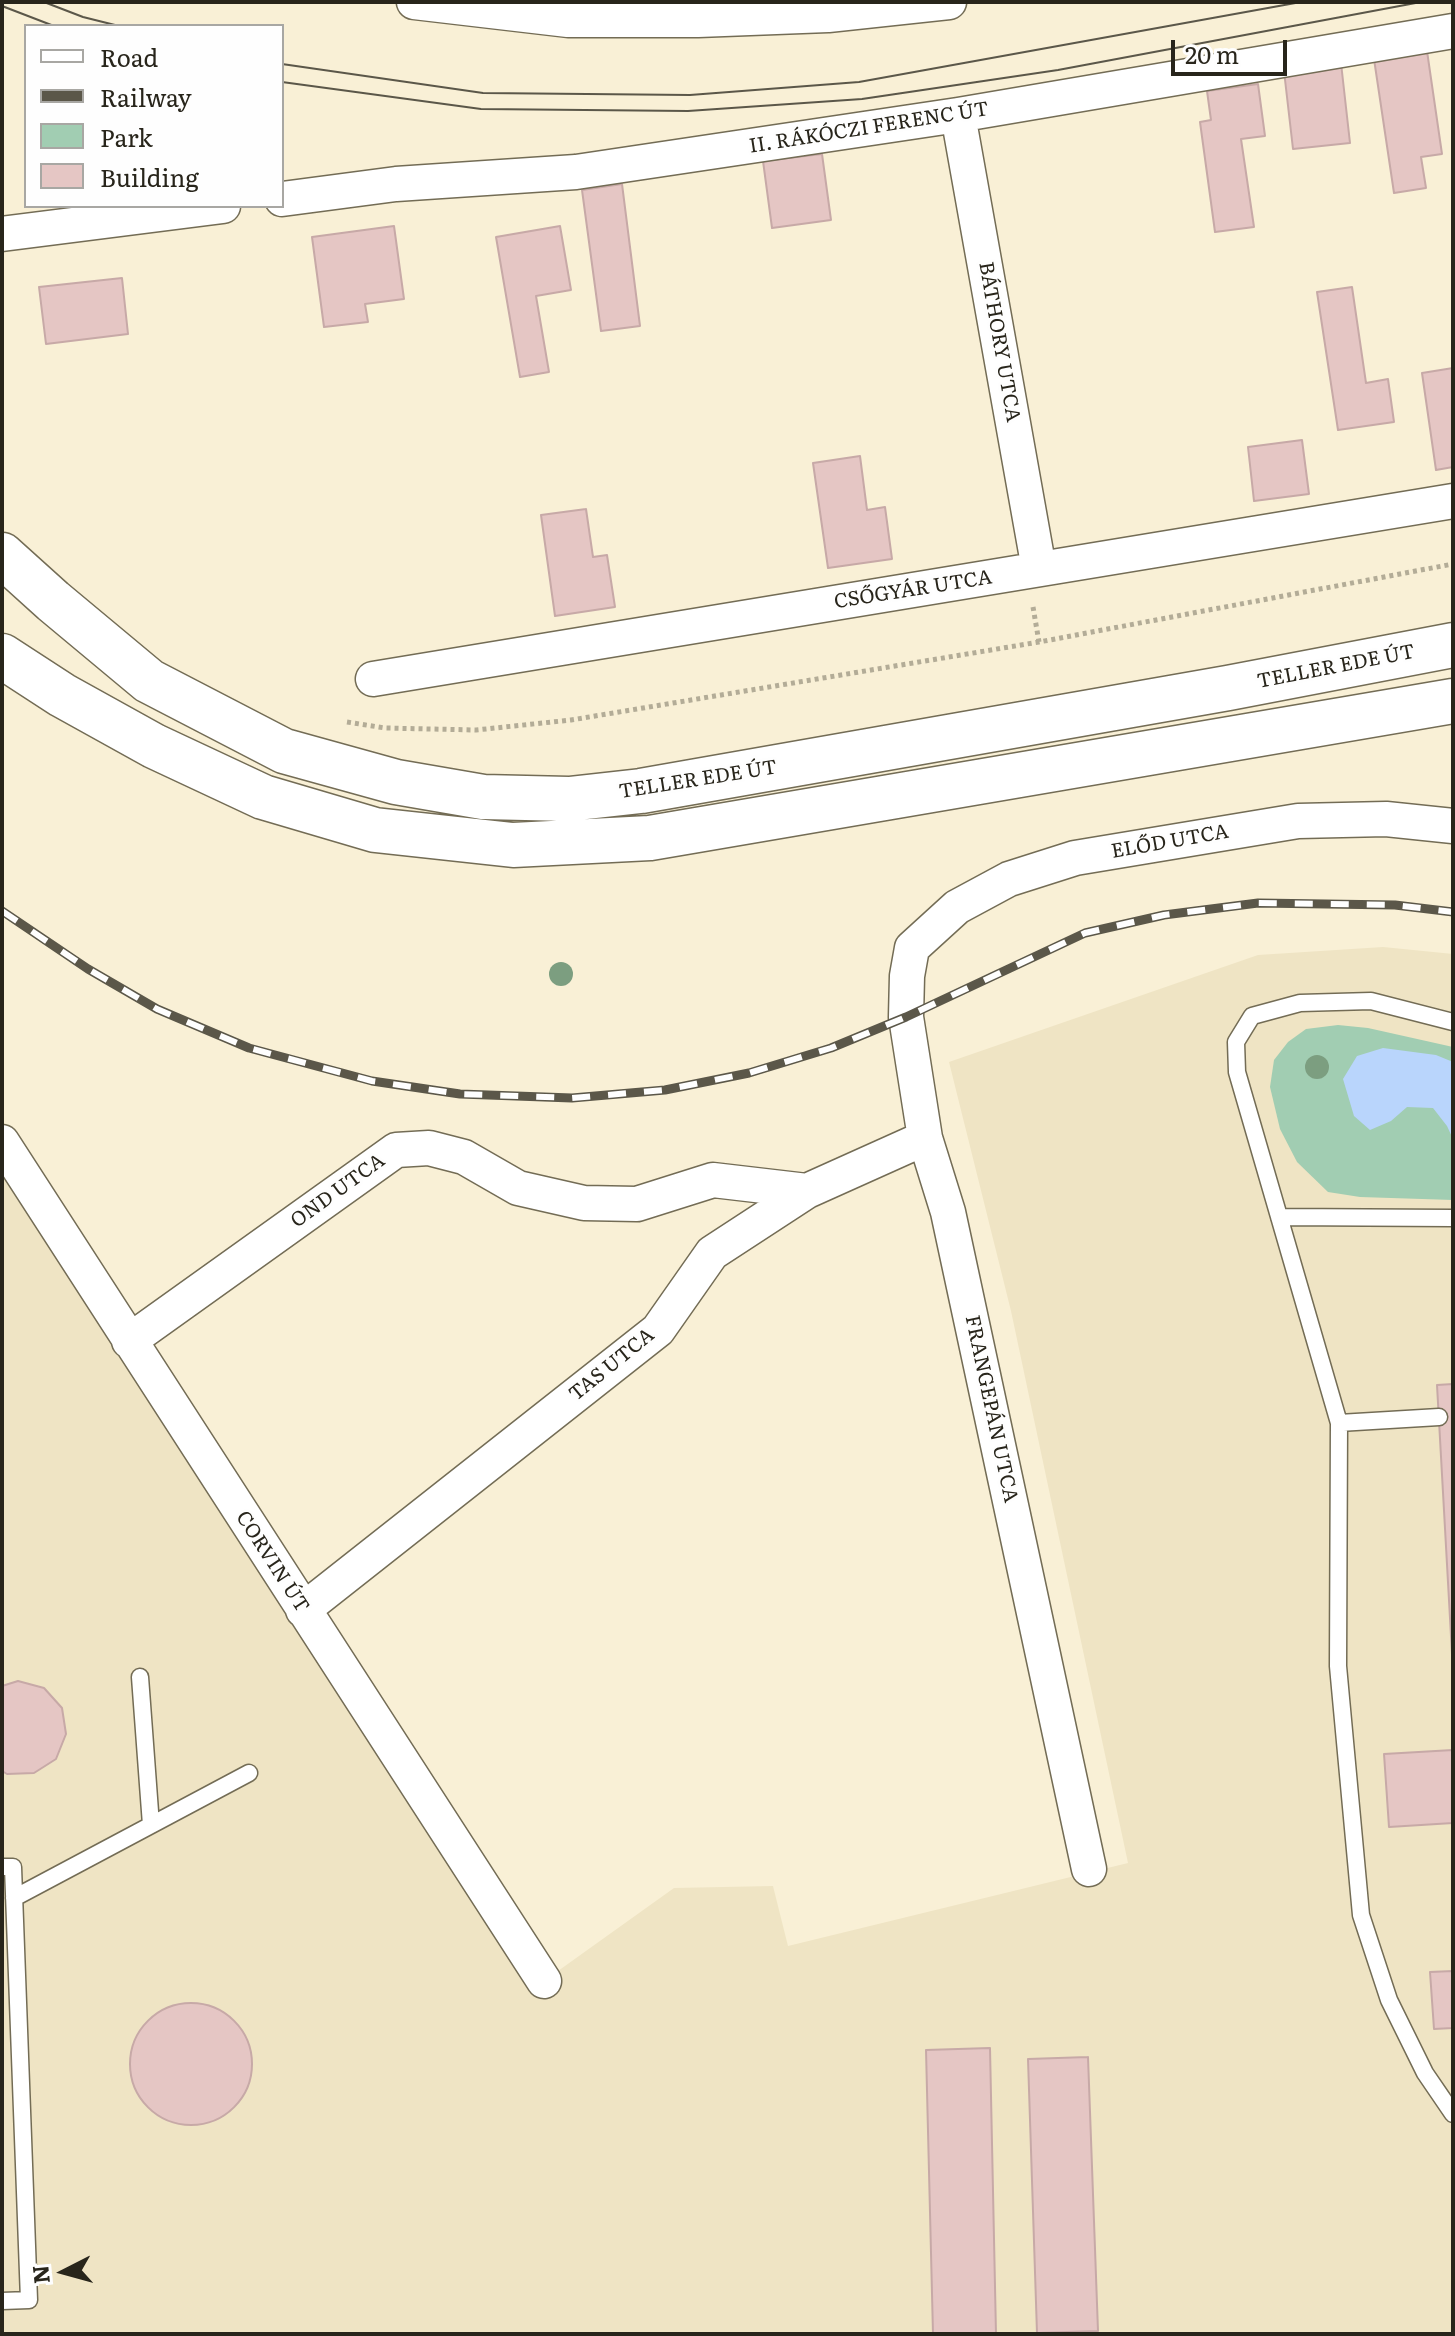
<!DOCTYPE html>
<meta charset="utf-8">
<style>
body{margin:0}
#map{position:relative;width:1455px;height:2336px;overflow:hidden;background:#f9f0d6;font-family:Literata,serif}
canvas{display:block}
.frame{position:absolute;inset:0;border:4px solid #28251b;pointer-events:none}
.legend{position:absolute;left:24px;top:24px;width:260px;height:184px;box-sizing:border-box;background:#fefefe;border:2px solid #a8a7a3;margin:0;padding:10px 14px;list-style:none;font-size:24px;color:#28251b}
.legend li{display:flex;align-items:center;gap:16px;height:40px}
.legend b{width:40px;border:2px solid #a8a7a3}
.north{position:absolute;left:24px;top:2232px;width:80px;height:80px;-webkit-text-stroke:6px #fefefe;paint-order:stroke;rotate:264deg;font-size:22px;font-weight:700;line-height:32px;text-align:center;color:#28251b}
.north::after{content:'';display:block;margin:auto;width:28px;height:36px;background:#28251b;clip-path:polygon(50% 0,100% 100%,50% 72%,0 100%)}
.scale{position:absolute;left:1171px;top:40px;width:116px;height:36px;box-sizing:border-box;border:4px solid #28251b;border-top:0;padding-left:10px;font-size:24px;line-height:28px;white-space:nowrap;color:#28251b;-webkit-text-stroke:6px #fefefe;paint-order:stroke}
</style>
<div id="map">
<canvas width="1455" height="2336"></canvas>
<div class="frame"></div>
<ul class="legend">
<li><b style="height:10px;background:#fff"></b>Road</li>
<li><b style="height:10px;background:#5b5749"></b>Railway</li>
<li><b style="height:22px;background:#a1cdb2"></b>Park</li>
<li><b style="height:22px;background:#e5c6c4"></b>Building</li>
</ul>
<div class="north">N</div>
<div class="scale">20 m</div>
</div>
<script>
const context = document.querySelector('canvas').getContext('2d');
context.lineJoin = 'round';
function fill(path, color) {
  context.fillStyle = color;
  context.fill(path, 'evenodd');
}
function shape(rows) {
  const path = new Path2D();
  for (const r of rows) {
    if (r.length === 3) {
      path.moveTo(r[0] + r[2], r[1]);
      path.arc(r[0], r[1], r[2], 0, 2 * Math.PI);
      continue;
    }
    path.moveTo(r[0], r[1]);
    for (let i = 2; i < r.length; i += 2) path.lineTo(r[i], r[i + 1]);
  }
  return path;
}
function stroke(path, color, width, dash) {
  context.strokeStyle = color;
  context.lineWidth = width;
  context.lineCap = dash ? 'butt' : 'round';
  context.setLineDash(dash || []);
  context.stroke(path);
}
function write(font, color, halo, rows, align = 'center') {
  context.font = font + ' Literata,serif';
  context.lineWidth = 6;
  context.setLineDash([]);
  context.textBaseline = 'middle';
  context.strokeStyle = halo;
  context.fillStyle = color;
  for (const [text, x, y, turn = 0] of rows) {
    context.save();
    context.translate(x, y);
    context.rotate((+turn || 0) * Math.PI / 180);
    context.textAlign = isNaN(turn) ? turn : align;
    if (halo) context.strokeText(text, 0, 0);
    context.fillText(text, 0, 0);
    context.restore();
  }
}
const built = shape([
 [1383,947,1453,954,1453,2334,2,2334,2,1142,544,1981,674,1888,773,1886,788,1946,1128,1863,1011,1311,949,1062,1258,955]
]);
const green = shape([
 [1338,1025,1368,1028,1453,1047,1453,1200,1360,1197,1328,1192,1297,1162,1280,1129,1270,1087,1274,1060,1288,1042,1306,1029]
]);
const water = shape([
 [1383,1048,1436,1055,1453,1062,1453,1139,1447,1126,1433,1108,1407,1107,1391,1121,1370,1130,1354,1116,1343,1079,1357,1056]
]);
const building = shape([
 [1427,51,1442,154,1421,157,1426,188,1394,193,1374,59,1427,51],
 [1341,63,1350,143,1293,149,1284,71,1341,63],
 [1258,84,1265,136,1241,139,1254,227,1215,232,1200,122,1211,120,1207,91,1258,84],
 [822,154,831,220,772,228,763,161,822,154],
 [622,184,640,326,601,331,582,190,622,184],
 [394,226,404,299,365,304,368,322,324,327,312,237,394,226],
 [560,226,571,290,536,296,549,372,520,377,496,237,560,226],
 [122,278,128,334,46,344,39,287,122,278],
 [1352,287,1366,383,1388,379,1394,422,1338,430,1317,292,1352,287],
 [1453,368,1453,467,1436,470,1422,373,1453,368],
 [1302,440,1309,494,1254,501,1248,447,1302,440],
 [860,456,867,510,885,507,892,559,828,568,813,463,860,456],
 [586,509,593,557,607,555,615,607,555,616,541,515,586,509],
 [1453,1384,1453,1672,1437,1385,1453,1384],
 [18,1681,44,1688,62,1708,66,1734,56,1759,34,1773,7,1774,2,1771,2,1686,18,1681],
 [1453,1750,1453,1823,1389,1827,1384,1754,1453,1750],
 [1453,1971,1453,2028,1434,2029,1430,1972,1453,1971],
 [191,2064,61],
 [990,2048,996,2334,933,2334,926,2050,990,2048],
 [1088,2057,1098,2331,1037,2333,1028,2059,1088,2057]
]);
const path = shape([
 [1033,607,1039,642],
 [347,722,385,728,476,730,571,720,1039,642,1453,564]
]);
const lane = shape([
 [1453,1022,1371,1001,1300,1003,1252,1016,1236,1042,1237,1072,1339,1423,1338,1666,1361,1915,1389,2000,1425,2073,1453,2114],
 [1279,1217,1453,1218],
 [1339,1423,1439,1417],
 [140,1677,151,1825],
 [2,1867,13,1867,29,2300,2,2301],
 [14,1898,249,1773]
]);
const street = shape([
 [414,2,568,20,698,20,828,15,949,2],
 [958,115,1039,569],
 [282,199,396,184,576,172,958,115,1453,31],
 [2,234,223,206],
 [373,679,1453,501],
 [2,1142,544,1981],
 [129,1341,396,1150,429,1148,464,1157,518,1188,584,1203,637,1204,713,1180,807,1191],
 [303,1610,658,1330,712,1253,807,1191,925,1138],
 [1089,1869,948,1212,925,1138,906,1017,907,976,912,948,957,907,1009,879,1075,858,1298,821,1386,819,1453,826]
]);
const secondary = shape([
 [2,555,53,601,149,681,284,751,396,782,483,797,569,799,641,791,1228,688,1453,645],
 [2,656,62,695,154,746,263,797,375,830,513,845,650,838,1453,701]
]);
const tram = shape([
 [44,2,83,17,119,26],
 [2,6,54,26],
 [282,64,483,93,690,95,859,82,1301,2],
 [282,82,481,109,688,111,862,99,1058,70,1421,2]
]);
const rail = shape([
 [2,911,88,969,157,1009,249,1048,372,1081,460,1094,572,1098,665,1090,749,1073,831,1048,906,1017,1085,933,1164,915,1258,903,1395,905,1453,912]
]);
const trees = [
 [561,974],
 [1317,1067]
];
const streetNames = [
 ["II. RÁKÓCZI FERENC ÚT",869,128,-9],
 ["BÁTHORY UTCA",999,342,80],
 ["CSŐGYÁR UTCA",913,590,-9],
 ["TELLER EDE ÚT",1336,667,-11],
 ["TELLER EDE ÚT",698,780,-9],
 ["ELŐD UTCA",1170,842,-10],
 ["OND UTCA",338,1191,-36],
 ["TAS UTCA",612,1365,-39],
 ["FRANGEPÁN UTCA",991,1409,78],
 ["CORVIN ÚT",272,1562,57]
];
fill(built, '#efe4c4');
fill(green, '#a1cdb2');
fill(water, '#b9d5fc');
fill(building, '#e5c6c4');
stroke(building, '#c7a9a7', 2);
stroke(lane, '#736c55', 19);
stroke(street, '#736c55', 37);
stroke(secondary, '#736c55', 47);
stroke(path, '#b3ac97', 5, [4, 4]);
stroke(lane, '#fff', 16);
stroke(street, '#fff', 34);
stroke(secondary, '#fff', 44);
stroke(tram, '#5b5749', 2);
stroke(rail, '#5b5749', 9);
stroke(rail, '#fefefe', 6, [18]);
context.fillStyle = '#7c9e80';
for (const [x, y] of trees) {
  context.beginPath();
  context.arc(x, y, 12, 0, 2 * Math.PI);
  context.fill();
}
write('20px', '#28251b', '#fefefe', streetNames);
</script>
